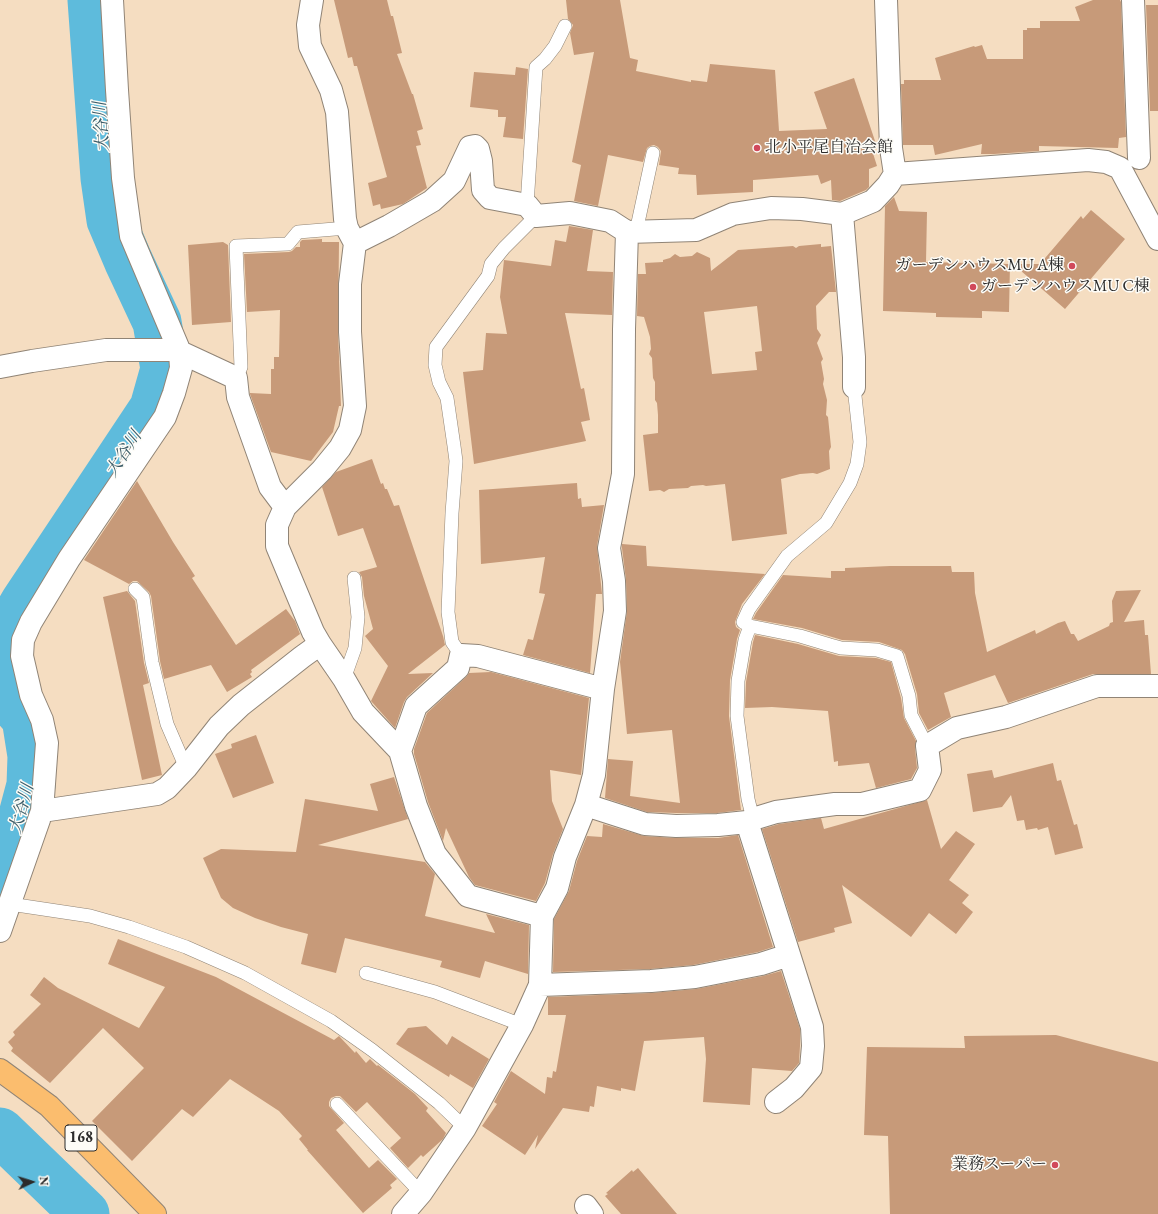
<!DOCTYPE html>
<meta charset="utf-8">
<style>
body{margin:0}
#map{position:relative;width:1158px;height:1214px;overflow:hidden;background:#f5ddc1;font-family:"EB Garamond",serif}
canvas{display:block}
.north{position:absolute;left:12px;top:1162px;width:40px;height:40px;-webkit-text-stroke:3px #fdfcf7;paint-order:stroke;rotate:86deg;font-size:11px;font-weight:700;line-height:16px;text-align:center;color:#2b2b2b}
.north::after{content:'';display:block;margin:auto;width:14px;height:18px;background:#2b2b2b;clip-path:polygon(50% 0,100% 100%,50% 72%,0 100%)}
</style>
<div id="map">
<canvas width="1158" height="1214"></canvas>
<div class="north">N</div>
</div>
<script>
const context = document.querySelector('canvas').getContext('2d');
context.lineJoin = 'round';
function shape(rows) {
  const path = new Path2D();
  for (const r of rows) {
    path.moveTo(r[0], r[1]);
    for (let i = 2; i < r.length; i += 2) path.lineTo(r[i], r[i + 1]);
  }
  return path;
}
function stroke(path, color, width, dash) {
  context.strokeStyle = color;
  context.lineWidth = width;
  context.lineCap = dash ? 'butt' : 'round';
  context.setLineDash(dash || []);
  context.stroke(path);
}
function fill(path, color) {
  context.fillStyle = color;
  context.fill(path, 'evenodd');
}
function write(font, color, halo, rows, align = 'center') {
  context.font = font + ' "EB Garamond","Noto Serif JP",serif';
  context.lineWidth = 3;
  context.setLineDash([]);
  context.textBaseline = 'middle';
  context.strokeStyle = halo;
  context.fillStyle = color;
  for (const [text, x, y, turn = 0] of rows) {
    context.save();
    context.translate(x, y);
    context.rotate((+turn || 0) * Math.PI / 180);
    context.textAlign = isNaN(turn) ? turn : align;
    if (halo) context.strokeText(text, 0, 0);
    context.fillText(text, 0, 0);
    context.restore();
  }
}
const river = shape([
 [0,885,22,819,31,785,32,756,26,718,17,708,9,680,4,653,10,628,25,602,154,408,165,369,157,322,128,260,111,220,105,178,92,0],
 [0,1132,85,1214]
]);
const building = shape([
 [334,0,387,0,391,16,393,16,402,53,397,54,412,94,413,94,423,129,417,131,421,145,416,146,427,188,403,204,381,209,380,204,373,206,368,183,387,177,357,66,354,66,352,57,348,58],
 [566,0,620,0,630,58,638,60,636,71,691,82,691,80,707,82,710,64,775,70,779,131,827,129,814,92,854,78,876,144,870,144,877,166,869,169,869,187,866,190,840,201,832,200,831,180,821,184,818,175,753,180,753,192,697,195,696,175,678,174,679,168,659,165,661,151,658,147,654,145,650,146,647,148,643,162,608,155,598,206,574,201,581,165,572,162,594,52,574,55,570,33,573,25,568,19],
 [1093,0,1120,0,1121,2,1126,137,1119,138,1118,148,1039,146,1039,151,994,154,981,154,982,144,935,155,933,145,903,145,901,84,904,84,904,80,941,80,935,58,974,46,975,47,982,45,987,59,1023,59,1023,30,1027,30,1027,28,1040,28,1040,21,1080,21,1075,7],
 [1146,5,1158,5,1158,111,1150,111],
 [516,67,528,69,523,139,503,137,506,117,498,117,498,110,470,107,474,72,515,75],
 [894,197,899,211,927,212,926,262,1010,264,1009,312,982,311,982,318,936,317,936,313,883,311,885,206],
 [1091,210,1125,239,1065,309,1013,264,1040,264,1081,216,1083,219],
 [569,226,593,230,587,271,613,272,612,315,565,313,581,389,584,388,590,420,581,422,586,441,474,464,463,372,483,370,486,333,507,334,500,297,504,260,551,266,555,240,566,242],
 [322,239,322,242,339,242,338,332,341,406,339,406,333,432,311,461,271,452,250,394,250,393,271,394,271,369,274,369,274,357,279,357,280,310,247,312,244,254,289,252,292,251,296,247,300,247,300,242,302,240],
 [223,242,228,245,231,322,192,325,188,245],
 [821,244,821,247,831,246,836,292,829,292,816,306,817,329,821,335,817,343,823,359,821,362,824,379,823,384,827,400,826,415,828,417,831,447,829,451,830,469,817,474,813,473,800,474,781,479,787,534,732,541,725,484,706,486,703,485,691,486,688,488,669,489,664,492,660,490,649,491,643,435,658,433,658,415,657,403,655,400,655,382,653,378,652,358,649,354,651,349,650,337,644,317,637,316,638,274,646,274,645,263,663,262,663,260,670,258,675,254,680,257,692,256,697,252,710,258,711,271,738,250,793,246,796,248,799,246],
 [757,306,762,351,755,352,757,370,712,374,704,312],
 [372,459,381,484,383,483,385,489,387,489,394,506,399,505,443,636,445,645,408,674,433,673,407,697,404,702,395,728,371,701,388,666,365,636,373,629,364,596,362,577,359,572,377,567,363,528,338,536,322,487,336,472],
 [137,481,173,542,195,576,192,578,236,645,286,609,295,621,300,634,251,670,252,672,250,674,252,677,227,692,211,665,164,679,160,661,151,596,149,592,137,581,133,581,129,584,84,560],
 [577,483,578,499,581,498,582,507,604,505,597,546,602,594,596,594,590,673,523,655,528,639,533,640,545,594,539,593,545,557,481,564,479,490],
 [622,544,646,546,647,566,765,574,742,604,735,622,736,627,740,630,737,639,730,680,729,716,741,810,717,813,676,813,647,812,605,798,608,759,633,761,630,796,680,803,672,730,627,734,620,662,627,611,626,580,622,548],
 [890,566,951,566,952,572,974,572,975,593,987,652,1035,630,1036,634,1058,623,1065,621,1071,634,1074,634,1078,641,1109,626,1110,623,1113,622,1112,601,1116,591,1141,590,1124,622,1144,620,1145,635,1148,635,1151,674,1093,674,1008,703,995,675,944,693,951,717,928,730,919,713,917,694,905,654,902,650,879,642,842,640,802,628,753,619,756,613,783,575,831,578,831,571,845,571,845,568],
 [127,591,135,601,144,663,149,683,143,685,162,775,142,780,103,597],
 [755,635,798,644,839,656,876,658,891,662,901,698,904,718,916,741,915,748,917,768,911,779,876,788,869,763,838,766,838,761,834,762,828,711,772,707,745,708,746,682,753,642],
 [491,672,589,698,581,775,550,770,552,801,563,829,553,854,545,883,536,901,475,885,469,877,446,828,443,841,428,802,414,754,414,749,427,713,466,677,469,673],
 [256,735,274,783,233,798,215,754,232,748,231,744],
 [1053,763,1057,781,1061,780,1074,825,1077,824,1083,848,1055,855,1048,827,1038,830,1037,828,1026,830,1024,820,1017,821,1011,795,1002,807,973,812,967,774,992,770,994,778],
 [394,777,408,819,318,845,425,862,435,874,425,916,495,933,486,914,529,925,528,974,485,961,480,978,440,967,442,961,345,938,336,973,301,964,308,934,281,927,255,918,233,908,221,898,203,858,221,849,296,852,305,799,378,811,370,784],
 [927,800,941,849,956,831,975,844,949,880,969,895,962,903,973,912,956,934,929,913,911,937,842,885,852,923,834,928,835,932,798,942,762,829,779,824,821,818,824,829],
 [603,824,644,836,676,838,718,838,738,835,773,947,758,952,693,965,650,969,553,972,554,919,569,891,577,861,587,836,602,837],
 [118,939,216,977,334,1040,339,1036,355,1053,356,1051,366,1063,370,1059,377,1066,378,1065,415,1094,428,1108,426,1111,446,1133,443,1139,423,1157,421,1155,408,1168,390,1148,401,1138,367,1102,356,1112,340,1096,336,1096,331,1098,329,1102,329,1106,344,1123,336,1130,369,1168,378,1160,397,1179,390,1185,392,1188,363,1213,307,1150,308,1150,299,1139,302,1136,279,1111,230,1079,193,1117,182,1109,132,1161,92,1121,144,1068,103,1028,50,1083,11,1051,13,1048,8,1042,15,1035,13,1032,41,1004,30,995,44,977,58,988,139,1028,165,987,108,964],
 [781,971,800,1029,800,1046,799,1063,792,1071,752,1068,750,1105,703,1102,706,1059,704,1037,644,1041,635,1091,621,1088,621,1091,597,1086,594,1107,590,1106,589,1112,563,1108,535,1149,538,1135,525,1155,482,1126,497,1104,494,1102,511,1071,545,1094,547,1077,552,1078,553,1071,556,1072,566,1015,548,1015,548,997,651,993,696,989,763,976],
 [426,1026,447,1045,452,1036,489,1059,473,1088,450,1074,449,1077,396,1044,408,1028],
 [1056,1035,1158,1062,1158,1214,890,1214,888,1136,864,1135,867,1047,965,1048,964,1036],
 [638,1168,677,1214,621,1214,605,1196,608,1194,606,1193,632,1170,633,1172]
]);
const service = shape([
 [527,205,536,67,545,59,555,46,565,26],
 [636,232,653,153],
 [236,378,241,367,236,246,288,244,298,232,347,228],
 [854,387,860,442,857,464,850,483,826,523,787,556,749,609,743,622,750,626,800,636,830,645,841,648,877,650,897,656,909,696,911,715,927,746],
 [135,589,143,597,152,662,167,724,186,768],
 [750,626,745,640,738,681,737,716,748,799,753,819],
 [461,655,452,642,448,612,452,513,456,461,454,446,447,398,439,382,435,365,436,347,488,276,491,264,504,248,536,216],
 [344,679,355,648,358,617,354,578],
 [10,904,90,916,129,927,186,947,245,973,331,1021,372,1050,439,1103,465,1128],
 [366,973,435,992,522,1025],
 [337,1104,421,1193]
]);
const minor = shape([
 [312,0,308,25,310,46,331,90,337,112,345,219,347,228,355,243,350,284,350,332,355,406,350,430,340,448,322,470,285,507,277,525,277,546,313,632,320,644,344,679,363,712,400,751,416,806,435,854,468,896,542,916],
 [1133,0,1139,158],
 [895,174,1088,160,1106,162,1120,168,1158,239],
 [842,214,854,357,854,387],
 [355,243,389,226,432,201,454,181,470,147,475,146,478,149,481,161,483,190,490,198,527,205,536,216,570,213,610,221,627,232,696,230,733,214,771,208,802,209,842,214,873,201,888,185,895,174,891,148,886,0],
 [0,367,32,361,106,350,173,350,180,352,236,378,238,397,270,487,285,507],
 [400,751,416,706,458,668,461,655,478,656,603,689],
 [586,805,594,775,603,689,615,611,614,581,609,548,623,474,624,329,627,232],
 [42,811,47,743,42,720,31,695,22,656,23,640,31,622,69,559,165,417,174,393,181,368,180,352,131,236,123,178,117,90,112,0],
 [747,822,812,1027,813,1046,811,1068,794,1088,776,1102],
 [0,931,42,811,157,794,167,788,186,768,219,726,241,705,302,657,320,644],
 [540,985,651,981,695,977,761,964,789,955],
 [586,1206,592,1214],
 [403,1214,421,1193,465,1128,522,1025,540,985,542,916,557,888,565,857,586,805,645,824,676,826,718,825,747,822,753,819,776,812,835,804,862,804,920,790,930,770,927,746,957,728,1006,717,1097,686,1158,686]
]);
const trunk = shape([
 [0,1070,49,1106,155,1214]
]);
const markers = [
 [757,148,4,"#d1495b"],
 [1072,266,4,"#d1495b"],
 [973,287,4,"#d1495b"],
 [1055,1165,4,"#d1495b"]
];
const shields = [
 [81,1138,32]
];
const shieldNames = [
 ["168",81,1138]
];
const poiNames = [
 ["北小平尾自治会館",765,148],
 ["ガーデンハウスMU A棟",1064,266,"right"],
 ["ガーデンハウスMU C棟",981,287],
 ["業務スーパー",1047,1165,"right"]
];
const waterNames = [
 ["大谷川",102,127,-94],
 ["大谷川",124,454,-57],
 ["大谷川",22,809,-75]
];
stroke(river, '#5ebbdc', 49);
fill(building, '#c79a79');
stroke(service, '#908476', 14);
stroke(minor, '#908476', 24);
stroke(trunk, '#908476', 24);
stroke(service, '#fff', 13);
stroke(minor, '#fff', 22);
stroke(trunk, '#fbbd6e', 22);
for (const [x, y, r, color] of markers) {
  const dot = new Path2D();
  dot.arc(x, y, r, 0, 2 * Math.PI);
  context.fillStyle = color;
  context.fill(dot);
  stroke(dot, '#fdfcf7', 1.5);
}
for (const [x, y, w] of shields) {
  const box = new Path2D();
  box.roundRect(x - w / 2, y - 13, w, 26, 3);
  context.fillStyle = '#fdfcf7';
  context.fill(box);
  stroke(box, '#2b2b2b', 1);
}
write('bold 15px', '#2b2b2b', null, shieldNames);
write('16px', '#2b2b2b', '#fdfcf7', poiNames, 'left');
write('italic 17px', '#3d5d69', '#fdfcf7', waterNames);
</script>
